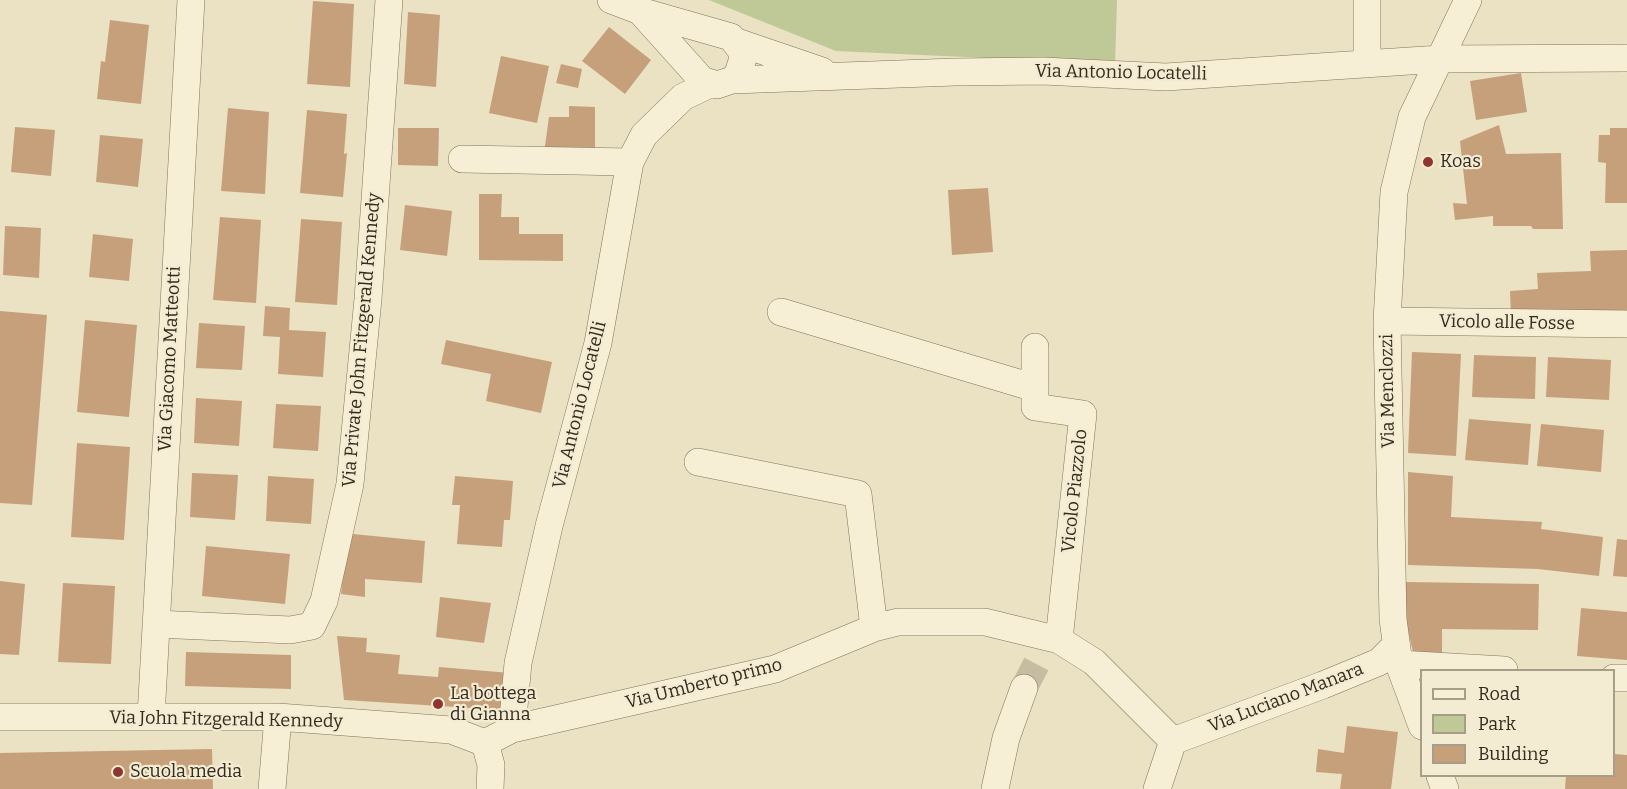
<!DOCTYPE html>
<style>
body{margin:0}
#map{position:relative;width:1627px;height:789px;overflow:hidden;background:#ebe1c3;font-family:Bitter,serif}
canvas{display:block}
.legend{position:absolute;left:1420px;top:669px;width:195px;height:108px;box-sizing:border-box;background:#f3ebd2;border:2px solid #a79e8a;margin:0;padding:8px 10px;list-style:none;font-size:18px;color:#342a1e}
.legend li{display:flex;align-items:center;gap:12px;height:30px}
.legend b{width:30px;border:2px solid #a79e8a}
</style>
<div id="map">
<canvas width="1627" height="789"></canvas>
<ul class="legend">
<li><b style="height:8px;background:#f6efd5"></b>Road</li>
<li><b style="height:16px;background:#bfc897"></b>Park</li>
<li><b style="height:16px;background:#c6a07b"></b>Building</li>
</ul>
</div>
<script>
const context = document.querySelector('canvas').getContext('2d');
context.lineJoin = 'round';
function fill(path, color) {
  context.fillStyle = color;
  context.fill(path, 'evenodd');
}
function shape(rows) {
  const path = new Path2D();
  for (const r of rows) {
    path.moveTo(r[0], r[1]);
    for (let i = 2; i < r.length; i += 2) path.lineTo(r[i], r[i + 1]);
  }
  return path;
}
function stroke(path, color, width, dash) {
  context.strokeStyle = color;
  context.lineWidth = width;
  context.lineCap = dash ? 'butt' : 'round';
  context.setLineDash(dash || []);
  context.stroke(path);
}
function write(font, color, halo, rows, align = 'center') {
  context.font = font + ' Bitter,serif';
  context.lineWidth = 4.5;
  context.setLineDash([]);
  context.textBaseline = 'middle';
  context.strokeStyle = halo;
  context.fillStyle = color;
  for (const [text, x, y, turn = 0] of rows) {
    context.save();
    context.translate(x, y);
    context.rotate((+turn || 0) * Math.PI / 180);
    context.textAlign = isNaN(turn) ? turn : align;
    if (halo) context.strokeText(text, 0, 0);
    context.fillText(text, 0, 0);
    context.restore();
  }
}
const green = shape([
 [709,0,1117,0,1115,64,836,51]
]);
const building = shape([
 [313,1,354,4,350,87,307,84],
 [408,12,440,15,436,87,404,84],
 [110,20,149,25,141,104,97,99,101,61,105,62],
 [609,27,651,60,625,94,582,61],
 [501,56,549,66,537,123,489,113],
 [561,64,582,69,578,88,556,83],
 [1521,73,1527,112,1476,120,1470,81],
 [569,106,595,107,595,153,544,153,549,117,569,117],
 [228,108,269,112,265,194,221,191],
 [307,110,347,114,344,154,347,153,343,197,300,193],
 [1499,125,1506,154,1561,153,1563,229,1533,229,1531,226,1493,226,1493,216,1455,220,1453,203,1467,204,1460,141],
 [15,127,55,130,51,176,11,172],
 [398,128,439,128,438,166,398,165],
 [1610,128,1627,128,1627,203,1605,203,1606,163,1598,162,1599,135,1610,135],
 [100,135,143,139,138,187,96,182],
 [988,188,993,252,952,255,948,190],
 [479,194,502,194,501,217,519,217,519,234,563,234,563,261,479,260],
 [405,205,452,211,447,256,400,250],
 [220,217,261,220,256,303,213,300],
 [301,219,342,222,337,305,295,302],
 [5,226,41,228,39,278,3,275],
 [93,234,133,239,129,281,89,277],
 [1627,250,1627,321,1511,318,1510,291,1538,289,1537,273,1591,271,1590,251],
 [265,306,290,308,289,330,326,332,323,377,278,374,280,337,263,336],
 [0,311,47,315,32,505,0,503],
 [85,320,137,325,129,417,77,412],
 [199,323,245,326,242,370,196,368],
 [446,340,552,362,541,413,486,401,491,374,441,364],
 [1412,352,1461,354,1456,456,1408,453],
 [1474,355,1536,357,1535,399,1472,397],
 [1548,357,1611,360,1609,400,1546,397],
 [196,398,242,401,239,446,194,443],
 [276,404,321,406,318,451,273,448],
 [1469,419,1531,424,1528,465,1465,460],
 [1541,424,1604,430,1601,472,1537,466],
 [77,443,130,447,124,540,71,537],
 [1408,472,1453,476,1451,517,1542,522,1541,529,1603,537,1599,576,1538,569,1408,565],
 [192,473,238,475,235,520,190,517],
 [268,476,314,479,311,524,266,521],
 [455,476,513,481,510,520,504,520,502,547,457,544,460,505,452,505],
 [353,534,425,541,422,583,365,579,365,597,341,594,345,555],
 [1617,539,1627,540,1627,577,1613,576],
 [206,546,290,554,285,604,202,596],
 [0,581,25,584,19,655,0,654],
 [1406,582,1539,584,1538,630,1442,629,1442,653,1413,652,1406,622],
 [63,583,115,586,111,664,58,662],
 [440,597,491,603,484,643,436,637],
 [1581,608,1627,612,1627,660,1577,656],
 [337,636,367,638,366,652,400,655,398,674,438,677,439,667,510,673,504,710,344,700],
 [186,652,291,655,291,689,185,686],
 [1347,726,1398,732,1391,789,1340,789,1342,774,1316,772,1318,749,1344,753],
 [212,749,213,789,0,789,0,753],
 [1614,754,1627,755,1627,789,1565,789,1566,776,1614,776]
]);
const minorTunnel = shape([
 [1024,688,1042,653]
]);
const minor = shape([
 [611,0,640,11,731,37,741,50,743,58,738,74,732,80,717,85,702,80,640,11],
 [737,42,822,71],
 [1367,64,1367,0],
 [732,80,955,72,1043,71,1166,77,1440,59,1627,58],
 [462,159,630,162],
 [781,312,1035,388],
 [1387,321,1627,324],
 [1035,347,1035,407,1083,414,1059,640],
 [698,462,858,494,874,628],
 [156,624,290,630,312,626,324,601,350,484,368,299,389,0],
 [1399,664,1504,670],
 [1614,678,1627,678],
 [0,717,278,717,451,730,485,743],
 [151,717,191,0],
 [1422,726,1399,664,1393,619,1387,321,1394,192,1412,117,1468,0],
 [512,729,775,669,874,628,898,622,985,622,1059,640,1094,662,1173,741],
 [1173,741,1323,685,1379,662,1395,646],
 [485,743,512,729,518,663,549,526,598,343,630,162,644,135,683,97,710,84],
 [485,743,491,765,490,789],
 [1440,776,1445,789],
 [272,789,278,717],
 [995,789,1006,738,1024,688],
 [1157,789,1173,741]
]);
const markers = [
 [1428,162,6,"#8e352f"],
 [438,704,6,"#8e352f"],
 [118,772,6,"#8e352f"]
];
const streetNames = [
 ["Via Antonio Locatelli",1121,73,1],
 ["Vicolo alle Fosse",1507,323,1],
 ["Via Private John Fitzgerald Kennedy",362,340,-85],
 ["Via Giacomo Matteotti",170,359,-87],
 ["Via Menclozzi",1388,391,-91],
 ["Via Antonio Locatelli",580,405,-76],
 ["Vicolo Piazzolo",1075,491,-84],
 ["Via Umberto primo",704,684,-14],
 ["Via Luciano Manara",1286,698,-21],
 ["Via John Fitzgerald Kennedy",226,720,1]
];
const poiNames = [
 ["Koas",1440,162],
 ["La bottega",450,694],
 ["di Gianna",450,715],
 ["Scuola media",130,772]
];
fill(green, '#bfc897');
fill(building, '#c6a07b');
stroke(minorTunnel, '#c6bca2', 27, [27, 14]);
stroke(minor, '#83735b', 28);
stroke(minor, '#f6efd5', 27);
for (const [x, y, r, color] of markers) {
  const dot = new Path2D();
  dot.arc(x, y, r, 0, 2 * Math.PI);
  context.fillStyle = color;
  context.fill(dot);
  stroke(dot, '#f3ebd2', 2);
}
write('18px', '#342a1e', '#f3ebd2', streetNames);
write('18px', '#342a1e', '#f3ebd2', poiNames, 'left');
</script>
